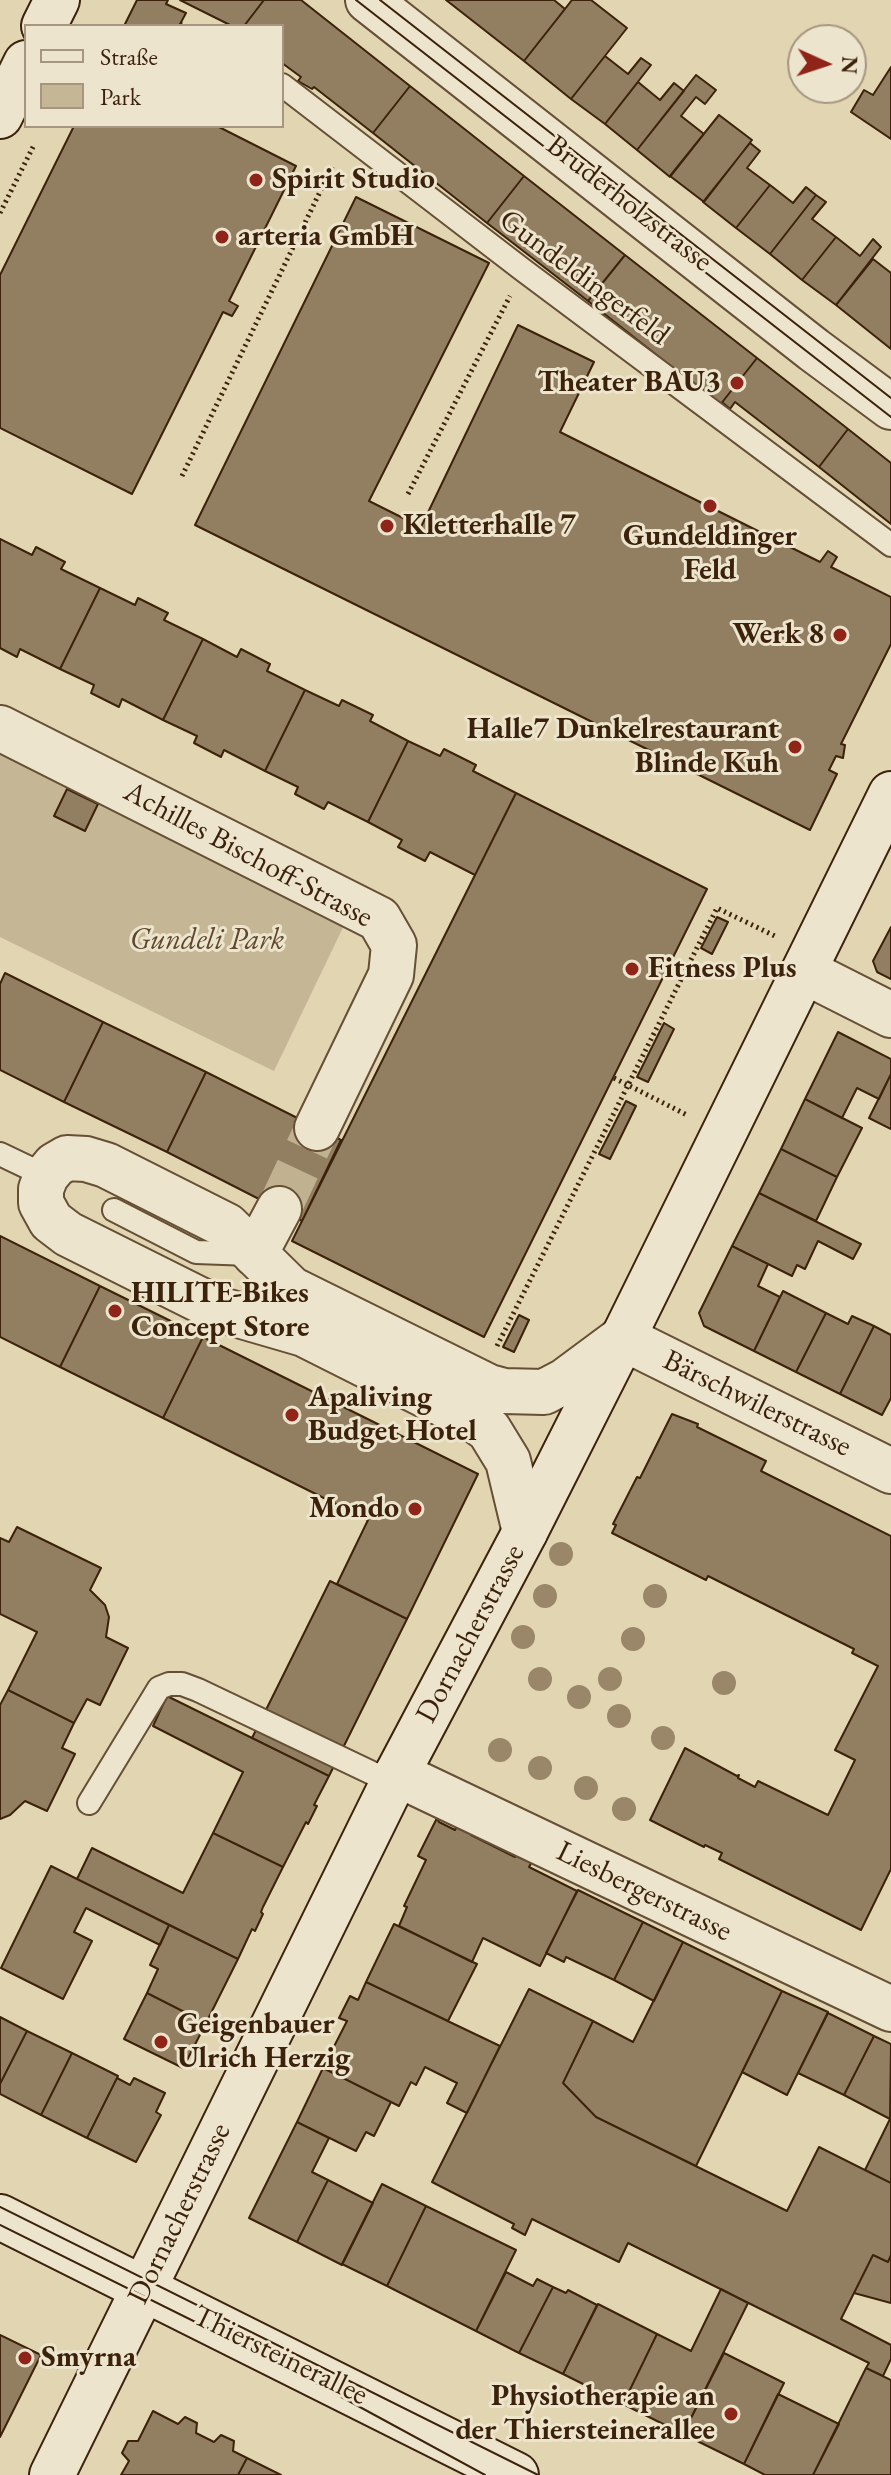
<!DOCTYPE html>
<meta charset="utf-8">
<style>
body{margin:0}
#map{position:relative;width:891px;height:2475px;overflow:hidden;background:#e1d5b2;font-family:"EB Garamond",serif}
canvas{display:block}
.legend{position:absolute;left:24px;top:24px;width:260px;height:104px;box-sizing:border-box;background:#ece4cd;border:2px solid #a6967f;margin:0;padding:10px 14px;list-style:none;font-size:24px;color:#3d220b}
.legend li{display:flex;align-items:center;gap:16px;height:40px}
.legend b{width:40px;border:2px solid #a6967f}
.north{position:absolute;left:787px;top:24px;width:80px;height:80px;box-sizing:border-box;background:#ece4cd;border:2px solid #a6967f;border-radius:50%;rotate:93deg;font-size:22px;font-weight:700;line-height:32px;text-align:center;color:#3d220b}
.north::after{content:'';display:block;margin:auto;width:28px;height:36px;background:#8f2418;clip-path:polygon(50% 0,100% 100%,50% 72%,0 100%)}
</style>
<div id="map">
<canvas width="891" height="2475"></canvas>
<ul class="legend">
<li><b style="height:10px;background:#ece4cd"></b>Straße</li>
<li><b style="height:22px;background:#c5b796"></b>Park</li>
</ul>
<div class="north">N</div>
</div>
<script>
const context = document.querySelector('canvas').getContext('2d');
context.lineJoin = 'round';
function fill(path, color) {
  context.fillStyle = color;
  context.fill(path, 'evenodd');
}
function shape(rows) {
  const path = new Path2D();
  for (const r of rows) {
    path.moveTo(r[0], r[1]);
    for (let i = 2; i < r.length; i += 2) path.lineTo(r[i], r[i + 1]);
  }
  return path;
}
function stroke(path, color, width, dash) {
  context.strokeStyle = color;
  context.lineWidth = width;
  context.lineCap = dash ? 'butt' : 'round';
  context.setLineDash(dash || []);
  context.stroke(path);
}
function write(font, color, halo, rows, align = 'center') {
  context.font = font + ' "EB Garamond",serif';
  context.lineWidth = 6;
  context.setLineDash([]);
  context.textBaseline = 'middle';
  context.strokeStyle = halo;
  context.fillStyle = color;
  for (const [text, x, y, turn = 0] of rows) {
    context.save();
    context.translate(x, y);
    context.rotate((+turn || 0) * Math.PI / 180);
    context.textAlign = isNaN(turn) ? turn : align;
    if (halo) context.strokeText(text, 0, 0);
    context.fillText(text, 0, 0);
    context.restore();
  }
}
const green = shape([
 [0,742,350,913,274,1071,0,937]
]);
const building = shape([
 [137,0,168,0,166,4,186,13,179,26,124,26,137,0],
 [180,0,264,0,244,26,232,26,180,0],
 [264,0,301,0,410,86,373,133,314,87,312,89,298,81,301,77,282,63,282,26,244,26,264,0],
 [446,0,554,0,565,9,524,61,446,0],
 [572,0,591,0,627,28,571,99,524,61,572,0],
 [605,56,628,74,641,58,651,65,605,124,571,99,605,56],
 [891,67,891,139,851,112,864,90,873,95,891,67],
 [696,75,716,90,705,104,696,97,681,116,704,134,670,177,637,150,696,75],
 [638,82,660,100,674,83,684,91,637,150,605,124,638,82],
 [410,86,524,176,487,223,373,133,410,86],
 [719,115,752,140,704,202,670,176,719,115],
 [74,126,217,126,296,166,229,301,238,306,232,316,223,312,132,494,0,428,0,275,74,126],
 [750,143,760,151,747,168,770,185,736,228,703,202,750,143],
 [524,176,625,255,588,301,487,223,524,176],
 [770,185,793,203,806,187,816,195,770,254,736,228,770,185],
 [816,195,826,202,812,219,836,237,802,280,770,254,816,195],
 [356,197,489,263,369,501,421,527,518,325,594,362,560,432,820,562,828,551,837,557,831,567,891,597,891,644,841,744,845,745,843,758,836,756,829,770,837,774,810,830,195,525,356,197],
 [836,237,860,256,873,239,881,247,836,305,802,280,836,237],
 [625,255,757,358,720,405,588,301,625,255],
 [873,259,891,273,891,349,836,305,873,259],
 [757,358,848,429,819,467,735,402,730,409,723,403,720,405,757,358],
 [848,429,891,463,891,524,819,467,848,429],
 [0,539,32,555,36,547,65,562,61,569,100,588,60,669,20,649,17,657,0,648,0,539],
 [100,588,135,605,138,598,168,613,164,620,203,639,163,720,122,699,119,707,91,693,94,685,60,669,100,588],
 [203,639,237,657,241,649,270,664,267,671,305,690,265,771,224,750,221,757,194,743,197,736,163,720,203,639],
 [305,690,339,706,342,700,373,715,370,721,408,741,368,822,328,802,324,809,295,794,298,787,265,771,305,690],
 [408,741,440,756,444,749,476,765,473,771,516,793,475,875,430,852,425,861,398,847,402,840,368,822,408,741],
 [67,789,98,804,85,831,54,816,67,789],
 [516,793,707,889,484,1337,292,1241,516,793],
 [717,917,728,922,712,954,701,948,717,917],
 [891,927,891,979,877,972,873,961,891,927],
 [5,973,103,1022,64,1102,0,1070,0,984,5,973],
 [103,1022,206,1072,167,1152,64,1102,103,1022],
 [664,1023,674,1029,648,1082,637,1077,664,1023],
 [838,1032,891,1059,891,1074,879,1099,857,1088,842,1118,805,1099,838,1032],
 [206,1072,341,1140,302,1221,167,1152,206,1072],
 [891,1074,891,1129,869,1118,891,1074],
 [805,1099,862,1128,837,1177,781,1149,805,1099],
 [626,1101,636,1106,610,1159,599,1154,626,1101],
 [781,1149,837,1177,816,1221,759,1193,781,1149],
 [759,1193,861,1244,853,1259,818,1241,805,1269,797,1265,792,1276,732,1246,759,1193],
 [0,1236,100,1286,60,1367,0,1337,0,1236],
 [732,1246,768,1264,758,1286,780,1297,754,1351,704,1326,699,1313,732,1246],
 [100,1286,203,1337,163,1418,60,1367,100,1286],
 [783,1291,826,1313,796,1372,754,1351,783,1291],
 [826,1313,848,1324,852,1316,874,1326,840,1394,796,1372,826,1313],
 [519,1315,529,1320,514,1352,503,1347,519,1315],
 [874,1326,891,1335,891,1398,882,1415,840,1394,874,1326],
 [203,1337,478,1474,407,1619,337,1584,368,1520,163,1418,203,1337],
 [672,1414,698,1424,697,1427,766,1461,761,1471,891,1536,891,1869,861,1930,719,1859,722,1853,705,1845,704,1847,650,1820,685,1748,737,1776,739,1775,738,1778,755,1787,758,1781,828,1815,855,1760,835,1750,878,1666,852,1653,854,1649,708,1576,706,1580,612,1533,616,1525,613,1524,637,1477,640,1478,672,1414],
 [17,1527,101,1568,90,1590,105,1605,109,1617,106,1637,128,1648,100,1705,87,1699,74,1723,8,1690,37,1632,0,1614,0,1538,9,1542,17,1527],
 [330,1581,407,1619,329,1776,252,1738,330,1581],
 [8,1690,74,1723,62,1748,75,1754,47,1811,25,1801,10,1815,0,1819,0,1705,8,1690],
 [167,1696,329,1776,314,1805,317,1806,308,1824,306,1822,283,1867,213,1833,243,1772,153,1726,167,1696],
 [437,1818,439,1822,455,1830,459,1822,474,1829,471,1835,515,1857,519,1851,534,1858,529,1867,577,1891,540,1966,483,1938,472,1962,399,1926,407,1907,404,1906,426,1860,418,1856,437,1818],
 [213,1833,283,1867,263,1907,261,1912,263,1914,255,1931,252,1929,238,1959,77,1879,92,1848,183,1893,213,1833],
 [51,1866,169,1925,160,1945,86,1908,74,1932,92,1941,63,1999,1,1968,51,1866],
 [578,1890,643,1922,614,1980,566,1957,564,1962,546,1953,578,1890],
 [643,1922,683,1942,654,2001,614,1980,643,1922],
 [394,1924,477,1964,448,2021,366,1982,394,1924],
 [169,1925,238,1959,206,2023,147,1993,158,1969,150,1965,169,1925],
 [683,1942,782,1991,696,2166,596,2117,563,2083,593,2021,633,2042,683,1942],
 [366,1982,500,2046,467,2113,447,2103,457,2083,425,2067,416,2085,411,2082,399,2106,323,2068,347,2021,339,2018,350,1996,358,2000,366,1982],
 [529,1989,593,2021,563,2083,596,2117,787,2211,819,2147,891,2183,891,2255,888,2262,873,2255,841,2319,891,2345,891,2359,883,2376,866,2368,869,2363,628,2243,619,2262,532,2219,525,2235,512,2228,514,2224,432,2182,529,1989],
 [782,1991,828,2012,787,2095,742,2072,782,1991],
 [147,1993,206,2023,183,2068,124,2039,147,1993],
 [828,2013,874,2036,844,2095,798,2073,828,2013],
 [0,2017,27,2031,0,2084,0,2017],
 [27,2031,72,2053,41,2115,0,2094,0,2084,27,2031],
 [874,2036,891,2044,890,2119,844,2095,874,2036],
 [72,2053,118,2076,87,2138,41,2115,72,2053],
 [323,2068,391,2102,374,2136,366,2132,356,2151,297,2122,323,2068],
 [117,2078,130,2085,134,2078,165,2093,156,2112,161,2115,136,2162,87,2138,117,2078],
 [891,2117,891,2183,865,2170,891,2117],
 [297,2122,329,2138,312,2172,328,2180,297,2242,249,2218,297,2122],
 [328,2180,373,2203,342,2265,297,2242,328,2180],
 [382,2184,426,2206,387,2286,342,2264,382,2184],
 [426,2206,516,2250,476,2331,387,2286,426,2206],
 [873,2255,888,2262,891,2255,891,2303,854,2293,873,2255],
 [506,2272,533,2286,537,2279,553,2287,519,2353,476,2331,506,2272],
 [553,2287,566,2293,568,2290,597,2305,563,2374,519,2353,553,2287],
 [721,2289,748,2303,683,2434,623,2404,657,2334,691,2351,721,2289],
 [598,2304,657,2334,623,2404,563,2374,598,2304],
 [0,2335,41,2355,0,2437,0,2335],
 [724,2353,784,2383,744,2464,683,2434,724,2353],
 [866,2368,891,2380,891,2475,813,2475,866,2368],
 [778,2394,839,2424,813,2475,765,2475,744,2464,778,2394],
 [153,2411,178,2424,185,2417,197,2423,196,2433,214,2442,221,2435,234,2441,233,2451,247,2458,238,2475,121,2475,129,2461,122,2453,128,2441,138,2441,153,2411],
 [247,2458,281,2475,238,2475,247,2458]
]);
const streetTunnel = shape([
 [279,1209,317,1128]
]);
const path = shape([
 [180,24,185,26],
 [0,213,34,145],
 [182,476,334,163],
 [408,494,510,296],
 [614,1078,687,1115],
 [497,1346,717,908,775,936]
]);
const lane = shape([
 [282,85,523,270,891,545],
 [0,1154,46,1176],
 [114,1210,196,1252,251,1254],
 [89,1803,159,1688,169,1684,182,1684,198,1690,393,1783]
]);
const street = shape([
 [368,0,814,350,891,407],
 [0,728,379,919,394,945,391,975,317,1128],
 [804,971,891,1015],
 [255,1254,279,1209],
 [525,1532,508,1461,489,1430,475,1420,304,1334,218,1309,68,1234,51,1221,41,1203,41,1189,46,1176,55,1165,67,1158,86,1159,106,1165,227,1226,291,1289,489,1387,504,1391,544,1392,565,1381,623,1338,891,1471],
 [397,1774,891,2009]
]);
const secondary = shape([
 [44,26,57,0],
 [0,116,26,63],
 [0,2217,516,2475],
 [52,2475,397,1774,525,1532,623,1338,891,794]
]);
const tram = shape([
 [356,0,891,417],
 [380,0,891,398],
 [0,2207,538,2475],
 [0,2225,288,2368,485,2475]
]);
const trees = [
 [561,1554],
 [545,1596],
 [655,1596],
 [523,1637],
 [633,1639],
 [540,1679],
 [610,1679],
 [724,1683],
 [579,1697],
 [619,1716],
 [663,1738],
 [500,1750],
 [540,1768],
 [586,1788],
 [624,1809]
];
const markers = [
 [256,180,8,"#8f2418"],
 [222,237,8,"#8f2418"],
 [737,383,8,"#8f2418"],
 [710,506,8,"#8f2418"],
 [387,526,8,"#8f2418"],
 [840,635,8,"#8f2418"],
 [795,747,8,"#8f2418"],
 [632,969,8,"#8f2418"],
 [115,1311,8,"#8f2418"],
 [292,1415,8,"#8f2418"],
 [415,1509,8,"#8f2418"],
 [161,2042,8,"#8f2418"],
 [25,2358,8,"#8f2418"],
 [731,2414,8,"#8f2418"]
];
const poiNames = [
 ["Spirit Studio",272,180],
 ["arteria GmbH",238,237],
 ["Theater BAU3",721,383,"right"],
 ["Kletterhalle 7",403,526],
 ["Gundeldinger",710,537,"center"],
 ["Feld",710,571,"center"],
 ["Werk 8",824,635,"right"],
 ["Halle7 Dunkelrestaurant",779,730,"right"],
 ["Blinde Kuh",779,764,"right"],
 ["Fitness Plus",648,969],
 ["HILITE-Bikes",131,1294],
 ["Concept Store",131,1328],
 ["Apaliving",308,1398],
 ["Budget Hotel",308,1432],
 ["Mondo",399,1509,"right"],
 ["Geigenbauer",177,2025],
 ["Ulrich Herzig",177,2059],
 ["Smyrna",41,2358],
 ["Physiotherapie an",715,2397,"right"],
 ["der Thiersteinerallee",715,2431,"right"]
];
const streetNames = [
 ["Bruderholzstrasse",629,204,38],
 ["Gundeldingerfeld",584,278,37],
 ["Achilles Bischoff-Strasse",248,855,28],
 ["Bärschwilerstrasse",757,1404,26],
 ["Dornacherstrasse",471,1634,-62],
 ["Liesbergerstrasse",644,1892,26],
 ["Dornacherstrasse",180,2214,-64],
 ["Thiersteinerallee",280,2356,26]
];
const parkNames = [
 ["Gundeli Park",207,941]
];
fill(green, '#c5b796');
fill(building, '#927f62');
stroke(building, '#3d220b', 2);
stroke(streetTunnel, '#c0b191', 44, [44, 22]);
stroke(lane, '#664f35', 26);
stroke(street, '#664f35', 48);
stroke(secondary, '#3d220b', 48);
stroke(path, '#3d220b', 5, [2, 4]);
stroke(lane, '#ece4cd', 22);
stroke(street, '#ece4cd', 44);
stroke(secondary, '#ece4cd', 44);
stroke(tram, '#3d220b', 2);
context.fillStyle = '#9a8769';
for (const [x, y] of trees) {
  context.beginPath();
  context.arc(x, y, 12, 0, 2 * Math.PI);
  context.fill();
}
for (const [x, y, r, color] of markers) {
  const dot = new Path2D();
  dot.arc(x, y, r, 0, 2 * Math.PI);
  context.fillStyle = color;
  context.fill(dot);
  stroke(dot, '#ece4cd', 3);
}
write('bold 30px', '#3d220b', '#ece4cd', poiNames, 'left');
write('30px', '#3d220b', '#ece4cd', streetNames);
write('italic 30px', '#5f472e', '#ece4cd', parkNames);
</script>
